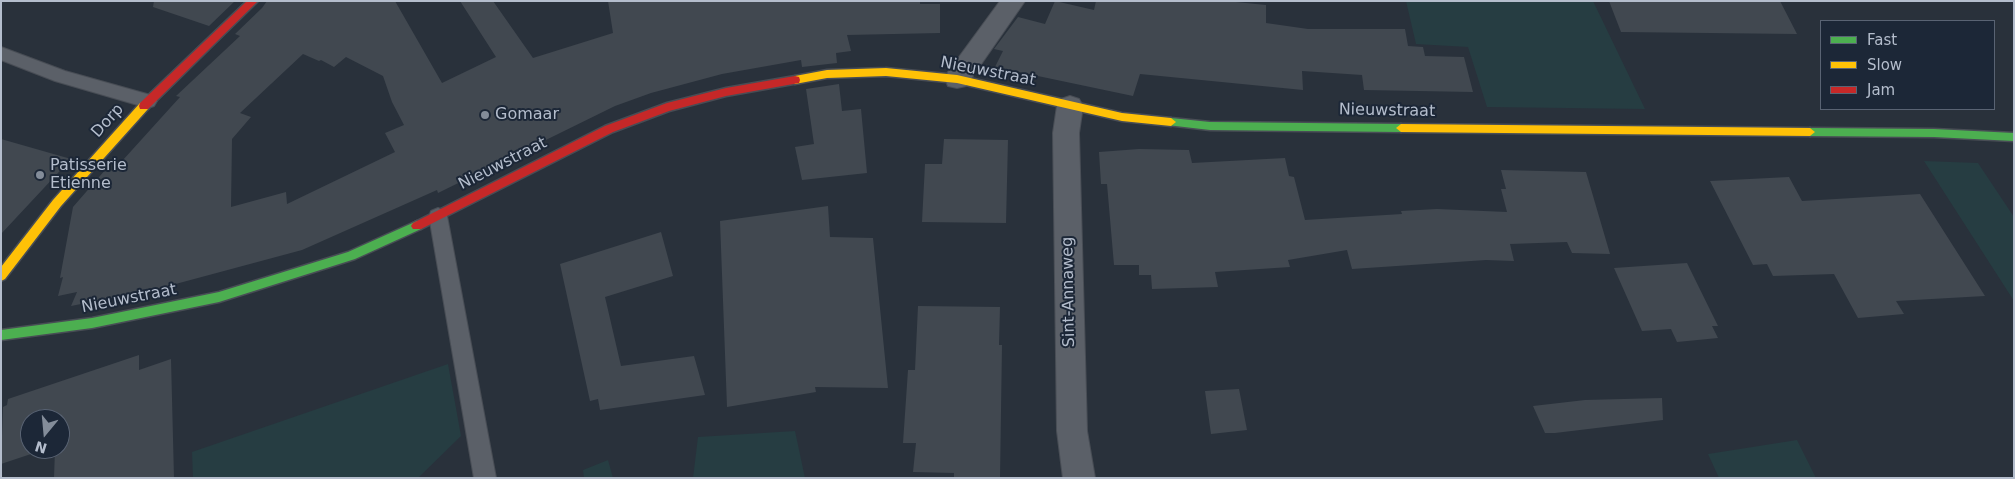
<!DOCTYPE html>
<style>
body{margin:0}
#map{position:relative;width:2015px;height:479px;overflow:hidden;background:#29313b;font-family:"DejaVu Sans",sans-serif}
canvas{display:block}
.frame{position:absolute;inset:0;border:2px solid #b4bdcc;pointer-events:none}
.legend{position:absolute;left:1820px;top:20px;width:175px;height:90px;box-sizing:border-box;background:#1c2737;border:1px solid #596373;margin:0;padding:6px 9px;list-style:none;font-size:15px;color:#b4bdcc}
.legend li{display:flex;align-items:center;gap:10px;height:25px}
.legend b{width:25px;border:1px solid #596373}
.north{position:absolute;left:20px;top:409px;width:50px;height:50px;box-sizing:border-box;background:#1c2737;border:1px solid #596373;border-radius:50%;rotate:197deg;font-size:14px;font-weight:700;line-height:20px;text-align:center;color:#b4bdcc}
.north::after{content:'';display:block;margin:auto;width:18px;height:22px;background:#838c99;clip-path:polygon(50% 0,100% 100%,50% 72%,0 100%)}
</style>
<div id="map">
<canvas width="2015" height="479"></canvas>
<div class="frame"></div>
<ul class="legend">
<li><b style="height:6px;background:#4caf50"></b>Fast</li>
<li><b style="height:6px;background:#ffc107"></b>Slow</li>
<li><b style="height:6px;background:#c62828"></b>Jam</li>
</ul>
<div class="north">N</div>
</div>
<script>
const context = document.querySelector('canvas').getContext('2d');
context.lineJoin = 'round';
function fill(path, color) {
  context.fillStyle = color;
  context.fill(path, 'evenodd');
}
function shape(rows) {
  const path = new Path2D();
  for (const r of rows) {
    path.moveTo(r[0], r[1]);
    for (let i = 2; i < r.length; i += 2) path.lineTo(r[i], r[i + 1]);
  }
  return path;
}
function stroke(path, color, width, dash) {
  context.strokeStyle = color;
  context.lineWidth = width;
  context.lineCap = dash ? 'butt' : 'round';
  context.setLineDash(dash || []);
  context.stroke(path);
}
function write(font, color, halo, rows, align = 'center') {
  context.font = font + ' "DejaVu Sans",sans-serif';
  context.lineWidth = 4;
  context.setLineDash([]);
  context.textBaseline = 'middle';
  context.strokeStyle = halo;
  context.fillStyle = color;
  for (const [text, x, y, turn = 0] of rows) {
    context.save();
    context.translate(x, y);
    context.rotate((+turn || 0) * Math.PI / 180);
    context.textAlign = isNaN(turn) ? turn : align;
    if (halo) context.strokeText(text, 0, 0);
    context.fillText(text, 0, 0);
    context.restore();
  }
}
const green = shape([
 [1406,1,1593,1,1645,109,1487,107,1468,47,1416,44],
 [1924,161,1978,163,2014,217,2014,301],
 [448,364,461,436,418,478,193,478,192,452],
 [795,431,805,478,693,478,698,437],
 [1797,440,1816,478,1719,478,1708,454],
 [608,460,613,478,584,478,583,470]
]);
const building = shape([
 [154,1,235,1,209,26,153,7],
 [267,1,395,1,442,83,496,57,460,1,493,1,533,58,613,33,608,1,920,1,920,4,940,4,940,33,847,35,851,51,836,53,837,63,802,67,801,60,722,74,651,93,615,106,438,193,437,190,302,250,157,289,71,306,77,292,58,296,63,277,60,278,73,207,106,169,113,171,180,97,176,96,240,36,235,34,262,8],
 [303,54,319,61,321,60,334,67,346,57,383,76,392,102,404,125,385,133,395,152,287,204,286,192,231,207,232,139,251,117,240,113],
 [1055,1,1094,10,1096,1,1226,1,1266,5,1266,23,1308,29,1405,29,1408,46,1423,47,1425,56,1464,57,1473,92,1364,90,1362,75,1302,71,1303,90,1140,74,1133,96,995,67,1003,51,994,49,1018,17,1045,24],
 [1609,1,1780,1,1797,34,1621,32],
 [839,84,842,111,861,109,867,173,802,180,795,147,814,144,806,89],
 [1,139,71,159,1,234],
 [944,139,1008,140,1006,223,922,222,925,164,942,164],
 [1139,149,1189,150,1192,163,1285,158,1289,176,1294,177,1305,220,1402,214,1401,211,1437,209,1507,212,1501,189,1506,189,1501,170,1586,172,1610,254,1572,253,1567,242,1510,244,1514,261,1486,260,1352,269,1347,250,1288,260,1290,267,1215,272,1218,287,1152,289,1151,275,1139,275,1139,265,1114,265,1107,184,1101,184,1099,152],
 [1789,177,1802,201,1920,194,1985,296,1896,301,1904,314,1858,318,1834,274,1773,276,1767,264,1753,265,1710,181],
 [828,206,830,237,873,238,888,388,815,387,816,392,727,407,720,221],
 [661,232,673,276,605,297,621,366,694,356,705,395,600,410,598,399,590,401,560,264],
 [1687,263,1718,326,1712,326,1718,338,1677,342,1671,329,1642,331,1614,268],
 [918,306,1000,307,999,345,1002,345,1000,478,954,478,954,473,913,472,916,443,903,443,908,370,915,370],
 [139,355,139,370,171,359,174,478,54,478,55,449,60,449,60,419,30,419,30,449,46,449,1,464,3,407,7,405,8,399],
 [1239,389,1247,430,1211,434,1205,391],
 [1662,398,1663,420,1555,433,1545,433,1533,406,1585,400]
]);
const lane = shape([
 [1,47,65,71,154,96,157,101,154,106,148,108,55,81,1,60,1,47],
 [438,208,445,211,447,216,496,478,474,478,429,216,431,211,438,208]
]);
const street = shape([
 [1000,1,1025,1,966,86,957,88,948,86,945,79,948,72,1000,1],
 [1070,96,1079,99,1083,106,1079,133,1087,431,1095,478,1063,478,1057,431,1053,133,1057,106,1061,99,1070,96]
]);
const fast = shape([
 [1171,118,1210,122,1401,124,1406,128,1401,132,1210,130,1167,125,1166,122,1167,119,1171,118],
 [1810,128,1934,129,2014,133,2014,141,1934,137,1810,136,1805,132,1810,128],
 [417,221,421,223,423,226,421,229,355,259,219,302,92,328,1,340,1,330,92,318,219,292,348,252,417,221]
]);
const slow = shape([
 [886,68,957,75,1122,113,1171,118,1176,122,1171,126,1122,121,957,83,886,76,827,78,795,84,790,80,795,76,827,70,886,68],
 [144,102,149,106,148,109,61,206,5,279,1,281,1,267,53,200,140,103,144,102],
 [1401,124,1810,128,1815,132,1810,136,1401,132,1396,128,1401,124]
]);
const jam = shape([
 [247,1,258,1,148,109,140,109,139,106,140,103,247,1],
 [795,76,799,77,800,80,799,83,726,96,669,111,613,132,421,229,413,229,411,226,413,223,605,126,667,103,726,88,795,76]
]);
const markers = [
 [485,115,5,"#838c99"],
 [40,175,5,"#838c99"]
];
const streetNames = [
 ["Nieuwstraat",988,72,11],
 ["Nieuwstraat",1387,111,1],
 ["Dorp",108,121,-48],
 ["Nieuwstraat",503,164,-27],
 ["Sint-Annaweg",1069,292,-91],
 ["Nieuwstraat",129,299,-11]
];
const poiNames = [
 ["Gomaar",495,115],
 ["Patisserie",50,166],
 ["Etienne",50,184]
];
fill(green, '#263d42');
fill(building, '#414850');
stroke(lane, '#484d55', 2);
stroke(street, '#484d55', 2);
stroke(fast, '#484d55', 3);
stroke(slow, '#484d55', 3);
stroke(jam, '#484d55', 3);
fill(lane, '#5b6068');
fill(street, '#5b6068');
fill(fast, '#4caf50');
fill(slow, '#ffc107');
fill(jam, '#c62828');
for (const [x, y, r, color] of markers) {
  const dot = new Path2D();
  dot.arc(x, y, r, 0, 2 * Math.PI);
  context.fillStyle = color;
  context.fill(dot);
  stroke(dot, '#1c2737', 2);
}
write('16px', '#b4bdcc', '#1c2737', streetNames);
write('16px', '#b4bdcc', '#1c2737', poiNames, 'left');
</script>
